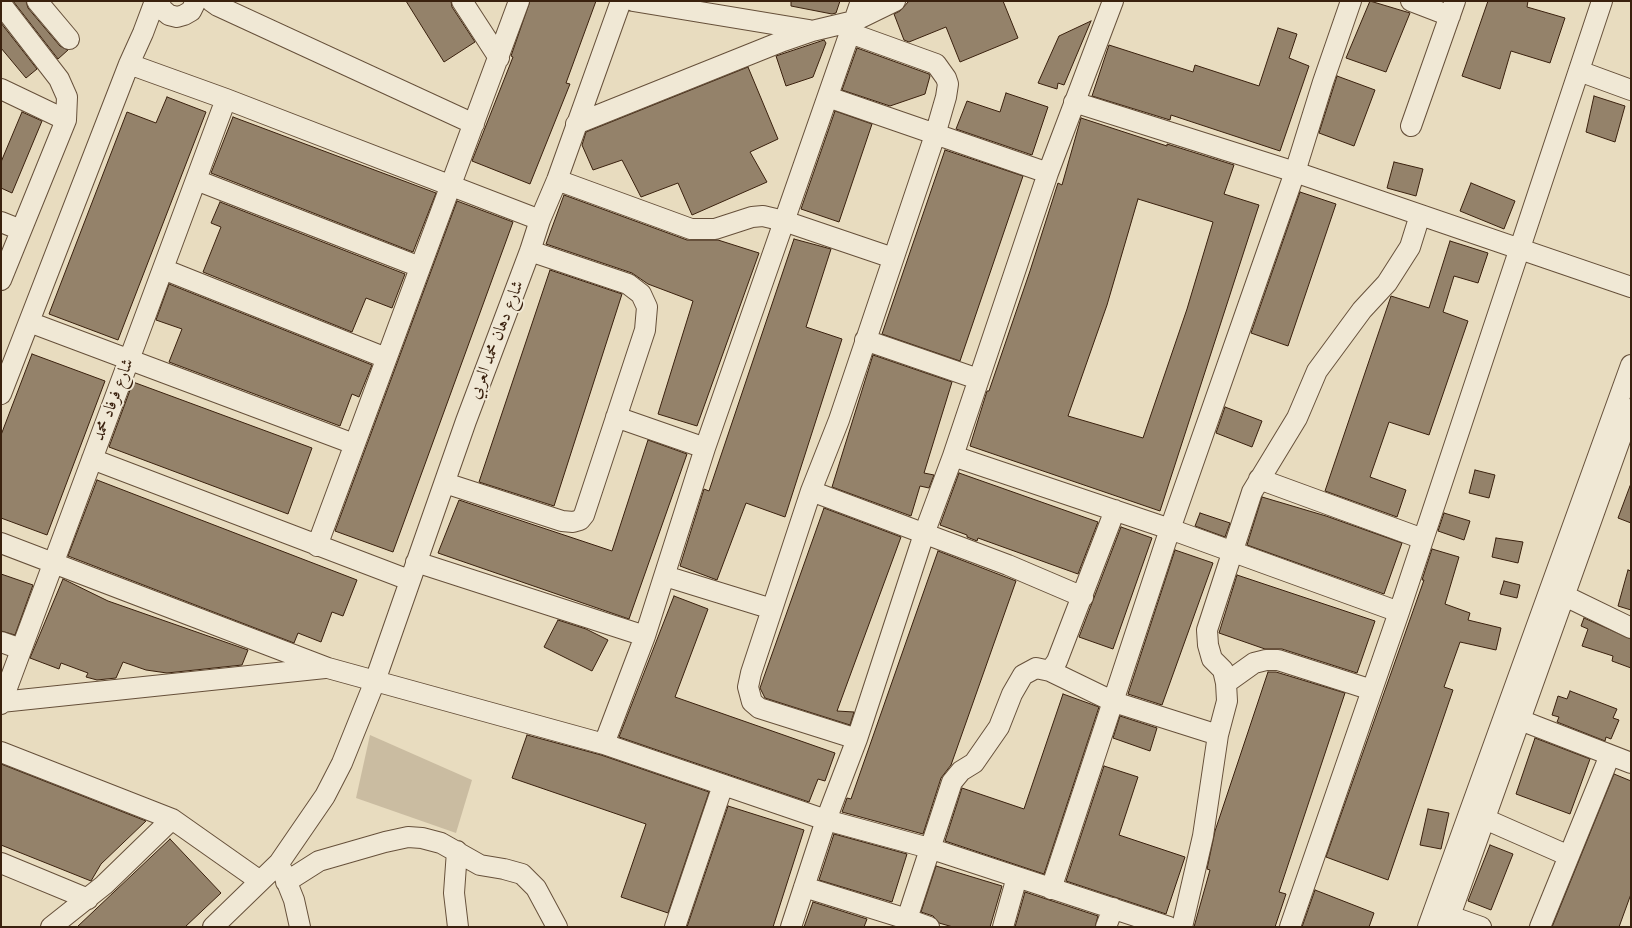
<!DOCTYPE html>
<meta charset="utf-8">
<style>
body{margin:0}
#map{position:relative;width:1632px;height:928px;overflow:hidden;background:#e8dcbf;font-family:Cardo,serif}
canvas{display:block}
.frame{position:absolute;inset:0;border:2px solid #3a210e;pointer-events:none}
</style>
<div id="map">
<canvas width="1632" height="928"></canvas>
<div class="frame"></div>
</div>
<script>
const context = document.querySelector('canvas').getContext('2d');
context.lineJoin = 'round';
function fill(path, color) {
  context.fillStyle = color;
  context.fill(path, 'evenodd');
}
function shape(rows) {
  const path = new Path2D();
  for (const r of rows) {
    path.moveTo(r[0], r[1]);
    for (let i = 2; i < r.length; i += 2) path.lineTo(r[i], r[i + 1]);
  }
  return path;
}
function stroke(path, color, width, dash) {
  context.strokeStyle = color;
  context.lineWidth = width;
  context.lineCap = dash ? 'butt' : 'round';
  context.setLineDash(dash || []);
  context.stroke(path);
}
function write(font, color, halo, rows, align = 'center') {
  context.font = font + ' Cardo,Amiri,serif';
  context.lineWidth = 4;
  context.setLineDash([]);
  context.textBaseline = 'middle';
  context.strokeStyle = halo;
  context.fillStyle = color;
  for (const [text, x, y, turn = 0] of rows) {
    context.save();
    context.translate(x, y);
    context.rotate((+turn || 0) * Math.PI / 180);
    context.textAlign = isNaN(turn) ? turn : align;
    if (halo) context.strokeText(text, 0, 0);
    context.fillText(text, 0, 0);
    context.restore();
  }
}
const green = shape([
 [370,735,472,780,456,833,356,798]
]);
const building = shape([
 [13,1,26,1,28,8,60,46,68,50,58,59,13,1],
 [406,1,451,1,452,7,475,42,444,62,406,1],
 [530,1,596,1,566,83,570,84,530,184,472,161,513,57,511,56,530,1],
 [791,1,840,1,836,13,832,14,791,6,791,1],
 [909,1,1003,1,1018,38,960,62,946,27,909,42,904,40,894,14,900,11,909,1],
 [1370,1,1410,13,1386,72,1346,58,1370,1],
 [1488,1,1528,1,1527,7,1565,18,1550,63,1511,51,1500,89,1462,76,1488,1],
 [1091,21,1064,85,1058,83,1057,89,1038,83,1059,36,1091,21],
 [1,23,37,69,26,78,1,48,1,23],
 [1278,28,1297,34,1289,58,1309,66,1280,151,1171,115,1170,120,1092,96,1109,45,1193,72,1195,65,1259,86,1278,28],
 [824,40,826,43,813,77,786,86,776,56,824,40],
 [857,48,929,74,930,76,925,94,890,106,842,90,857,48],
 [748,67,778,139,750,152,767,182,692,215,678,183,641,197,622,160,593,170,582,145,586,132,748,67],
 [1337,76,1375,90,1354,146,1319,133,1337,76],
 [1006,93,1048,107,1032,155,956,129,967,101,1000,112,1006,93],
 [1594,96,1625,106,1615,142,1586,132,1594,96],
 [167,97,206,112,118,340,49,314,127,112,156,123,167,97],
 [835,111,872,124,839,222,801,209,835,111],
 [22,112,42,121,12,193,1,188,1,162,22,112],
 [233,117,436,193,413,252,211,173,233,117],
 [1081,118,1167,146,1167,144,1234,165,1224,194,1259,205,1160,511,970,446,987,391,989,391,1030,271,1058,183,1062,185,1081,118],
 [1138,199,1213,222,1187,309,1143,438,1068,416,1107,305,1138,199],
 [945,150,1023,176,960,361,882,334,945,150],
 [1394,162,1423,169,1416,196,1387,188,1394,162],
 [1471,183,1515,201,1504,229,1460,211,1471,183],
 [1300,192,1336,204,1288,346,1251,333,1300,192],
 [564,195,687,240,718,240,759,253,697,426,658,414,693,301,648,284,632,273,546,244,564,195],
 [457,201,513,222,393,552,335,531,457,201],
 [220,202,405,274,392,308,366,298,352,332,203,272,221,227,211,223,220,202],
 [794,239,831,249,806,327,842,339,785,517,746,503,717,580,680,566,704,489,709,491,794,239],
 [1450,241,1488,253,1478,283,1454,276,1443,312,1468,321,1429,435,1389,422,1370,477,1406,490,1397,517,1325,491,1391,296,1429,308,1450,241],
 [550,270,622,294,554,506,479,482,550,270],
 [169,284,372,365,359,397,352,394,340,426,169,362,182,329,156,320,169,284],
 [32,354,105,381,47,535,1,518,1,435,32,354],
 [873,355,952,382,924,473,934,475,929,488,920,486,911,516,832,487,873,355],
 [133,382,312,448,288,514,109,447,133,382],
 [1225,407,1262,421,1252,447,1216,433,1225,407],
 [648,440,687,454,629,619,438,553,459,500,612,551,648,440],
 [1475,470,1495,475,1489,498,1469,493,1475,470],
 [959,473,1098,522,1078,574,978,538,977,541,967,537,967,535,940,525,959,473],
 [97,480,357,580,343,616,332,612,321,642,298,633,294,643,68,556,97,480],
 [1630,486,1631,486,1631,523,1618,518,1630,486],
 [1262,497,1326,516,1402,543,1384,594,1247,545,1262,497],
 [824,508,901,537,837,711,854,712,850,725,765,698,760,688,824,508],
 [1200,513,1230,523,1225,537,1195,526,1200,513],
 [1444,513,1470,521,1464,540,1438,531,1444,513],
 [1121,527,1152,538,1113,649,1079,637,1121,527],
 [1496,538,1523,542,1518,563,1492,557,1496,538],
 [1432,549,1459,557,1445,604,1470,613,1468,620,1501,628,1496,650,1460,642,1444,687,1453,690,1388,880,1326,857,1424,580,1422,580,1432,549],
 [1175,550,1213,563,1162,705,1128,694,1175,550],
 [938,551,1016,581,951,765,941,778,923,834,842,812,847,798,851,799,938,551],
 [1628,570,1631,571,1631,610,1618,606,1628,570],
 [1,574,33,585,15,635,1,631,1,574],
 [1237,575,1375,621,1357,673,1282,649,1265,649,1219,633,1237,575],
 [63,579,108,601,248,650,242,665,167,673,146,670,123,662,116,678,97,680,86,677,88,673,61,663,59,669,30,658,63,579],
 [1504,581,1520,585,1517,598,1500,594,1504,581],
 [674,596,708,609,675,697,835,753,825,781,818,779,809,802,619,737,674,596],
 [1584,618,1631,639,1631,668,1612,661,1613,656,1582,646,1588,629,1581,626,1584,618],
 [558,620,586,629,608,640,592,671,544,647,558,620],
 [1268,672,1276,672,1345,693,1279,892,1286,894,1275,927,1194,927,1210,870,1207,869,1215,831,1268,672],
 [1570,691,1617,709,1613,718,1619,720,1611,739,1606,737,1605,741,1557,722,1559,717,1552,715,1558,696,1567,699,1570,691],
 [1063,694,1099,707,1044,874,945,841,962,788,1024,809,1063,694],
 [1120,716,1157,728,1150,751,1113,738,1120,716],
 [527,735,601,755,709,792,668,913,621,897,646,824,512,778,527,735],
 [1535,738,1590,759,1570,814,1516,794,1535,738],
 [1,764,146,821,101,864,91,881,1,845,1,764],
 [1104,766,1138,777,1119,835,1185,857,1166,914,1066,881,1104,766],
 [1614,774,1631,781,1631,894,1619,927,1552,927,1614,774],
 [728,806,804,830,773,927,687,927,728,806],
 [1428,809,1449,813,1441,849,1420,845,1428,809],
 [834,834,907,854,892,902,819,880,834,834],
 [170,839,221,893,185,927,77,927,170,839],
 [1490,845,1513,854,1491,910,1468,901,1490,845],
 [936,866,1002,886,990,927,953,927,939,923,933,916,921,912,936,866],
 [1315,890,1374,913,1369,927,1302,927,1315,890],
 [1025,892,1098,916,1095,927,1015,927,1025,892],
 [813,902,867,919,864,927,804,927,813,902]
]);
const minor = shape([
 [37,1,69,39],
 [158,1,163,10,169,15,177,17,184,15,191,11,196,1],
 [211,1,218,6,474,124],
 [462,1,499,58],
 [633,1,809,30],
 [1411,1,1450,16],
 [1,4,59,79,67,97,66,120],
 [850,33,936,64,946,78,948,84,946,97,935,135,839,420,811,491,751,673,748,687,752,702,759,708,857,739],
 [129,64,226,99,540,220],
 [1579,71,1631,90],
 [1,89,66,120,1,280],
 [828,97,1048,173],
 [1074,102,1295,172,1631,287],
 [576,124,783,41,812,31,854,21,895,1],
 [1411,126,1455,1],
 [196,180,420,267],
 [557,180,691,229,715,229,752,217,763,216,784,221,893,258],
 [1,222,21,230],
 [163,269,386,358],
 [29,322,354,444],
 [865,340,978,379],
 [1,394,129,64,143,33,155,1],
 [616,417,705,448],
 [953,456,1170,529,1399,612],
 [92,459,409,580],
 [1259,479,1423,539],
 [445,483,562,521,573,522,580,520,584,515,645,330,647,307,641,294,628,284,530,251],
 [811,491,1008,565,1083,597],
 [1115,510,1057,661,1050,671,1114,702,1218,735],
 [1,543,328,668,604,744,826,820,929,848,1169,927],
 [317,546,519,1],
 [416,562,645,636],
 [665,576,772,609],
 [1565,596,1631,628],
 [1,642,21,649],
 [1226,683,1254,663,1266,660,1278,660,1372,690],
 [1,702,325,668],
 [1,704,226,99],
 [1520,720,1631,763],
 [604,744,645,636,705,448,861,1],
 [1,752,172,819,260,881],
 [1485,819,1569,856],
 [457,851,454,893,458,927],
 [1,863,88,899],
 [282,870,294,900,300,927],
 [286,882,319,861,385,842,408,837,422,838,441,843,480,865,504,869,522,874,536,888,557,927],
 [804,887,907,919],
 [1051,889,1170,529,1295,172,1323,82,1351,1],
 [1450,916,1481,927],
 [51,927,104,885,172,819],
 [213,927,279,863,325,796,342,763,375,681,466,421,530,251,540,220,557,180,621,1],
 [675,927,723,785],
 [791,927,826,820,857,739,924,534,953,456,1048,173,1113,1],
 [929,927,907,919,952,782,961,771,974,763,999,727,1012,694,1023,675,1036,668,1050,671],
 [1003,927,1017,877],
 [1106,927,1113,908],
 [1182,927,1203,836,1218,735,1227,701,1226,683,1223,670,1212,659,1208,645,1207,630,1252,492,1297,418,1317,371,1362,310,1387,283,1410,247,1420,215],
 [1290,927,1399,612,1602,1],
 [1428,927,1631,365],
 [1446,927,1631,409],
 [1540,927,1610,755]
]);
const streetNames = [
 ["شارع دهان محمد العربي",497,340,-69],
 ["شارع فرفاد محمد",114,400,-69]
];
fill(green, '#cabca1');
fill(building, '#94826a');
stroke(building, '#3a210e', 1);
stroke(minor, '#66503a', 22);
stroke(minor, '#f0e8d5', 20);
write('17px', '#3a210e', '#f0e8d5', streetNames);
</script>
